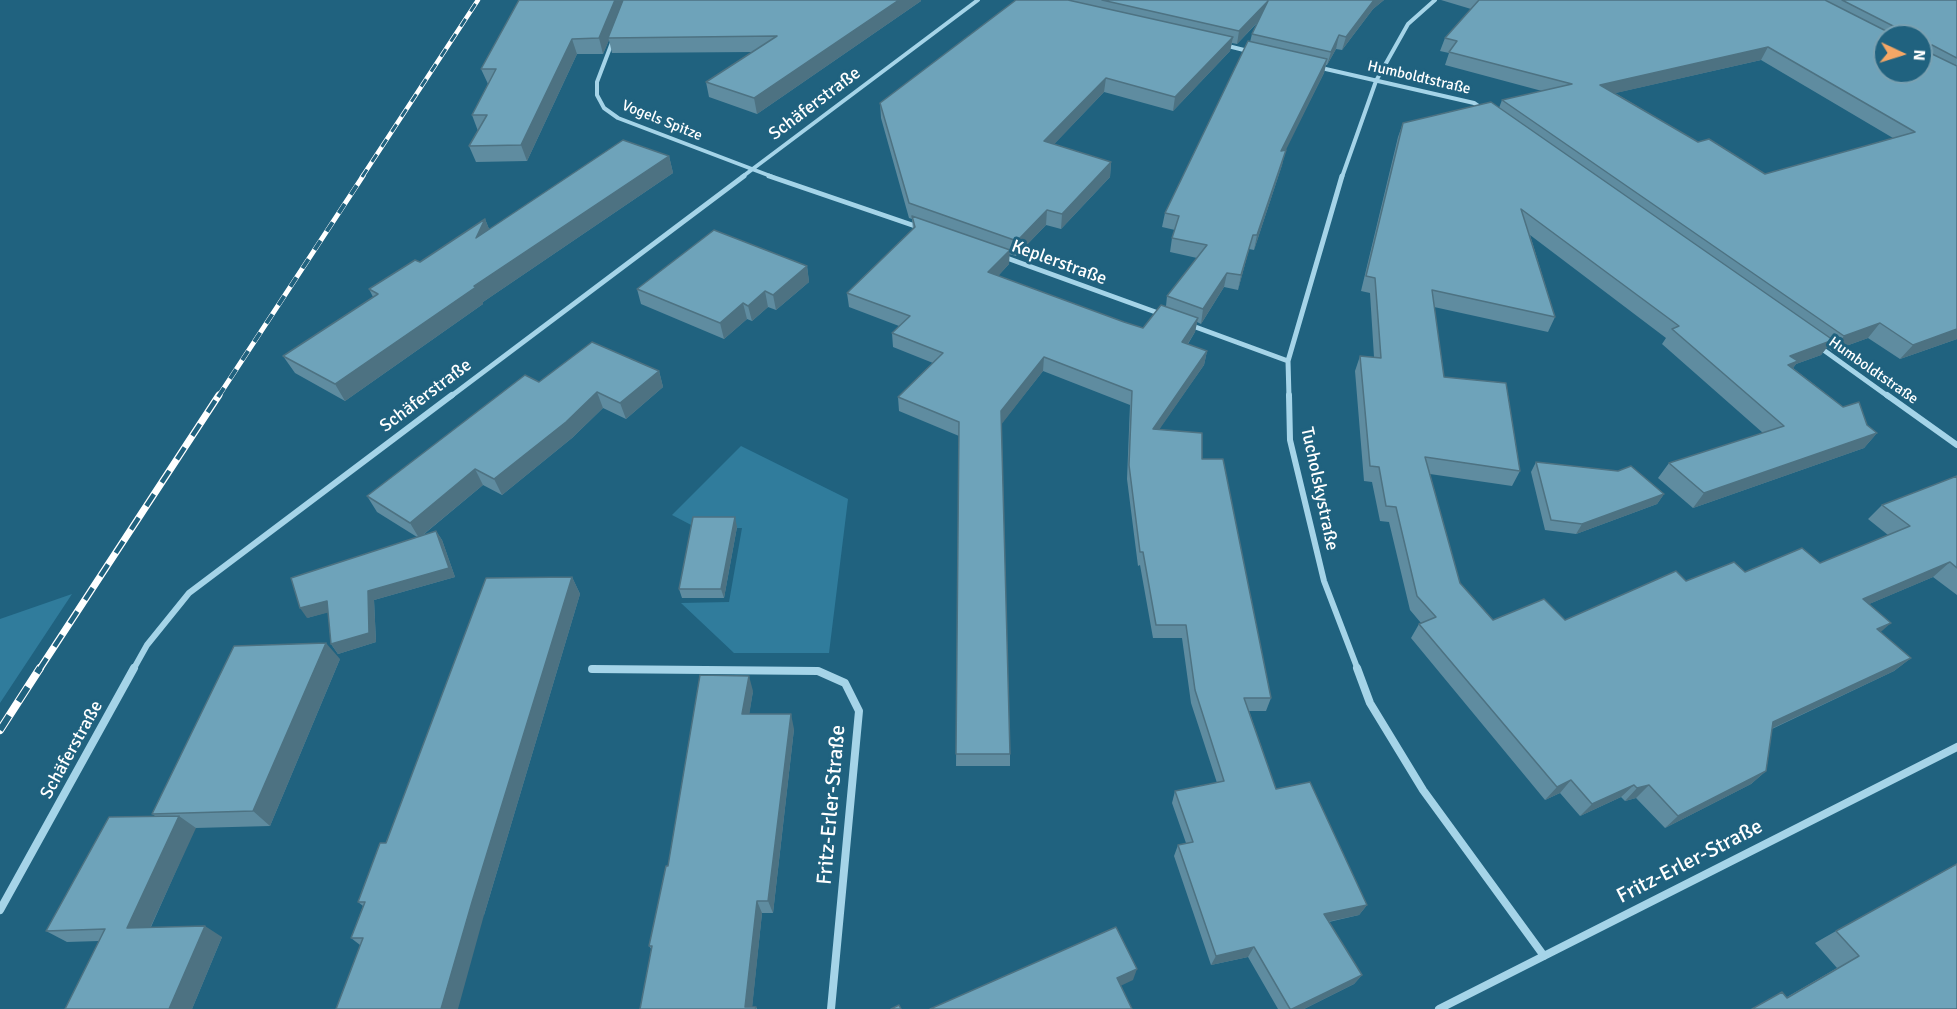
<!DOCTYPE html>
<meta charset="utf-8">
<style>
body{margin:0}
#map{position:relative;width:1957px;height:1009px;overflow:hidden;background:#20627f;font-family:Signika,sans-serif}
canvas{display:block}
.north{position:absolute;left:1873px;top:24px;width:60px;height:60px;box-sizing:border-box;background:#20627f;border:2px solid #79a1b2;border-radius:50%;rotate:94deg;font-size:16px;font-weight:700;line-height:24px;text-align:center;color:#fff}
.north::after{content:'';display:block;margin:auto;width:21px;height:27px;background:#f5a766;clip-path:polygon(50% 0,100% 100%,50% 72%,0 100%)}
</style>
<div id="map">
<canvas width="1957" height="1009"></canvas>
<div class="north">N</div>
</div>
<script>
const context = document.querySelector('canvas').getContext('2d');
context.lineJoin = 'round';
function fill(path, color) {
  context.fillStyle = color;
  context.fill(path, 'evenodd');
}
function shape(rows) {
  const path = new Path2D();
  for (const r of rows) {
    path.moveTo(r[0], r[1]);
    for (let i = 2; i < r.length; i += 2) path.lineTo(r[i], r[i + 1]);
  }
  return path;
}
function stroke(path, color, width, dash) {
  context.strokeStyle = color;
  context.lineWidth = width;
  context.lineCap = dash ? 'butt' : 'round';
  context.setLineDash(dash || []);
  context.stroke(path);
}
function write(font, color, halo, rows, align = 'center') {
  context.font = font + ' Signika,sans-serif';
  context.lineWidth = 6;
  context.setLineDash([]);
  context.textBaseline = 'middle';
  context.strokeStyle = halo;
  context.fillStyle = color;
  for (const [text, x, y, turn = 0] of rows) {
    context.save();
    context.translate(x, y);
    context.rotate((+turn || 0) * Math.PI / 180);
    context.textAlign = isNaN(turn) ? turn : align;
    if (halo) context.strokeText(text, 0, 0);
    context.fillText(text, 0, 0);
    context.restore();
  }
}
const green = shape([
 [741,446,848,499,829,653,734,653,681,603,729,602,742,528,697,528,672,515],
 [72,594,0,703,0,619]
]);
const minorFar3 = shape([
 [613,40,597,82,597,95,604,108,618,118,773,177],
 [1224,45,1252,52],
 [1317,67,1474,103,1484,110],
 [742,177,978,0],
 [1342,177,1376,81,1408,24,1435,0]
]);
const minorFar2 = shape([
 [769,176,918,227],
 [1004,257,1161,314],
 [1190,325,1288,361],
 [1818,346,1889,397],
 [450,397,744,176],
 [1289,397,1288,361,1342,176]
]);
const minorFar1 = shape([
 [1289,395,1290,440,1324,581,1358,670],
 [1887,395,1957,445],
 [592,669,701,670],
 [133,670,147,645,189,593,452,395]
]);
const minor = shape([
 [1357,668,1370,703,1423,790,1544,956],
 [592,669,818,671,845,683,859,711,831,1009],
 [0,910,134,668],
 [1439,1009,1957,747]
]);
const railFar3 = shape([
 [362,177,478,0]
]);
const railFar2 = shape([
 [218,397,363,176]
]);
const railFar1 = shape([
 [39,670,219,395]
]);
const rail = shape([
 [0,730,40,668]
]);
const wall = shape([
 [519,0,921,0,921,1,757,114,709,97,706,82,753,52,612,53,609,40,603,54,577,54,527,161,476,162,469,146,478,131,472,115,488,84,481,69],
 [1016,0,1384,0,1373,9,1342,50,1336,49,1327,65,1326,65,1324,73,1285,150,1282,165,1254,250,1249,249,1238,290,1224,287,1201,324,1197,322,1195,332,1188,344,1207,351,1204,365,1159,429,1202,459,1271,698,1266,711,1249,711,1276,789,1367,905,1359,915,1329,922,1362,975,1354,984,1304,1009,1278,1009,1248,957,1211,965,1174,856,1178,845,1186,843,1172,803,1175,791,1217,783,1191,703,1182,638,1153,638,1140,565,1138,566,1127,479,1130,405,1043,371,1001,424,1010,754,1010,766,956,766,959,436,899,411,898,397,933,363,893,347,892,333,899,326,849,307,847,293,913,230,912,219,909,218,881,118,880,103],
 [1258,22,1252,34,1250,42,1165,213,1162,227,1175,230,1172,238,1170,252,1197,258,1167,296,1166,306,1143,328,1124,322,998,276,1009,264,1009,254,1016,256,1046,225,1061,229,1110,177,1111,162,1054,144,1104,92,1173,111,1230,51,1232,43,1237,44],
 [1441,0,1957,0,1957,339,1900,359,1868,338,1832,351,1827,347,1821,355,1796,364,1793,368,1877,433,1864,448,1693,508,1658,478,1669,463,1763,433,1662,344,1666,338,1530,235,1555,317,1548,332,1434,307,1444,377,1520,471,1512,486,1430,474,1460,583,1493,620,1565,620,1686,581,1745,572,1820,563,1888,535,1868,519,1882,505,1957,476,1957,595,1933,577,1869,604,1880,632,1911,658,1894,671,1772,729,1766,771,1751,784,1665,828,1636,798,1625,801,1621,797,1580,816,1560,793,1545,800,1411,638,1419,624,1421,623,1410,610,1389,522,1380,521,1372,482,1364,481,1355,371,1360,356,1374,357,1370,293,1361,291,1398,137,1403,123,1499,108,1502,100,1542,91,1445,65,1449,53,1440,51,1445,38,1471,9],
 [1761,60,1893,138,1765,174,1698,142,1615,93],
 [669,156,673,173,483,302,483,304,345,401,295,373,283,356,373,297,369,289,420,262,485,219,489,229],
 [807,266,809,282,776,310,768,307,752,321,747,319,724,339,641,304,637,289],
 [659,371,663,387,626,419,603,408,572,438,502,495,483,485,423,535,436,531,442,540,455,577,374,600,376,642,338,654,331,644,328,612,307,618,417,537,377,512,367,496,539,382],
 [1536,462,1664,494,1657,504,1576,534,1545,530,1531,472],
 [737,527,724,598,682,598,679,589],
 [572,577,580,594,484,915,360,945,351,938,363,906,358,902,386,843],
 [340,659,270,826,195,828,151,927,222,937,192,1009,65,1009,99,941,67,942,46,931,155,816,152,814],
 [753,691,749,714,794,729,773,913,762,913,752,1007,756,1007,757,1009,640,1009,652,950,649,946,668,866],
 [1836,931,1957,1009,1787,997,1837,968,1815,943]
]);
const shadedWall = shape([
 [615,0,625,0,608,38,609,40,603,54,599,38],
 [899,0,921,0,921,1,757,114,754,98],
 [1374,0,1384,0,1373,9,1342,50,1346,37],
 [1268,1,1265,14,1237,44,1239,31],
 [1339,35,1336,49,1327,65,1331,52],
 [1233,37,1230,51,1173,111,1175,97],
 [572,39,577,54,527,161,521,145],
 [1768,47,1761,60,1594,98,1600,85],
 [1327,59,1324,73,1278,166,1281,151],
 [1106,78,1104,92,1043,156,1044,141],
 [1286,150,1282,165,1254,250,1257,235],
 [669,156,673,173,483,302,483,304,345,401,335,384,474,286],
 [1111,162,1110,177,1061,229,1062,214],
 [1047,210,1046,225,1016,256,1017,241],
 [485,219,492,236,476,238],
 [1253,235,1249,249,1238,290,1241,275],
 [1010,250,1009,264,988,287,988,272],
 [807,266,809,282,776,310,773,295],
 [1227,273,1224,287,1201,324,1203,309],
 [765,291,768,307,752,321,748,306],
 [743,303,747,319,724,339,720,323],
 [1198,318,1195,332,1180,356,1182,342],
 [1880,323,1868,338,1832,351,1844,336],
 [1957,329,1957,339,1900,359,1913,345],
 [1833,340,1821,355,1796,364,1787,376,1790,356],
 [1207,351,1204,365,1150,443,1153,429],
 [1044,357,1043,371,1001,425,1001,411],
 [659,371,663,387,626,419,620,403],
 [597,392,603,408,572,438,502,495,494,479],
 [1877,433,1864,448,1693,508,1704,493],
 [475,469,483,485,419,538,410,523],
 [1664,494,1657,504,1576,534,1582,524],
 [735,517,737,527,724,598,721,589],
 [436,531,442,540,455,577,374,600,376,642,338,654,331,644,368,591],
 [1950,562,1933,577,1848,613,1863,599],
 [572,577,580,594,484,915,458,1009,441,1009,472,902],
 [327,601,334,611,307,618,300,608],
 [1891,623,1875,637,1877,629],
 [326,643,340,659,270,826,253,811],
 [1911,658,1894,671,1758,735,1773,722],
 [749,676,753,691,747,729,742,714],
 [791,714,794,729,773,913,768,901],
 [1766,771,1751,784,1665,828,1678,816],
 [1571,780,1560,793,1545,800,1557,787],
 [1634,785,1621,797,1580,816,1592,804],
 [1649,785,1636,798,1625,801,1637,788],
 [179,816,196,828,145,939,127,928],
 [757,901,762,913,752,1009,745,1007],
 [1367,905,1359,915,1317,924,1324,914],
 [205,926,222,937,192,1009,169,1009],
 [1254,947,1248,957,1211,965,1216,956],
 [1137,969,1133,980,1114,989,1117,978],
 [1362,975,1354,984,1304,1009,1292,1009]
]);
const building = shape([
 [519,0,615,0,599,38,572,39,521,145,469,146,487,115,472,115,496,69,481,69,519,0],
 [623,0,899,0,754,98,706,82,777,36,608,38,623,0],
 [1016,0,1068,0,1233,37,1175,97,1106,78,1044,141,1111,162,1062,214,1047,210,1017,241,909,203,880,103,1016,0],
 [1102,0,1374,0,1346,37,1339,35,1331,52,1252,34,1268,1,1239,31,1102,0],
 [1479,0,1825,0,1892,34,1896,33,1897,28,1842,0,1957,0,1957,58,1932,45,1926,47,1928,52,1957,66,1957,329,1913,345,1880,323,1844,336,1502,100,1572,84,1449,52,1457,41,1445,38,1479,0],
 [1885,36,1921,36,1921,72,1885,72,1885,36],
 [1768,47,1915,132,1765,174,1709,139,1698,142,1600,85,1768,47],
 [1248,41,1327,59,1281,151,1286,150,1257,235,1253,235,1241,275,1227,273,1203,309,1167,296,1207,245,1172,238,1179,216,1165,213,1248,41],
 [1491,102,1833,340,1790,356,1798,361,1788,365,1843,407,1859,402,1867,425,1877,433,1704,493,1669,463,1784,426,1672,329,1679,326,1521,209,1555,317,1432,290,1444,377,1506,383,1520,471,1425,457,1460,583,1493,620,1544,599,1565,620,1676,571,1686,581,1734,562,1745,572,1802,548,1820,563,1910,526,1882,505,1957,476,1957,568,1950,562,1863,599,1891,623,1877,629,1911,658,1773,722,1766,771,1678,816,1649,785,1637,788,1634,785,1592,804,1571,780,1557,787,1419,624,1436,617,1417,596,1396,507,1386,506,1379,467,1370,466,1360,356,1381,358,1375,278,1366,276,1403,123,1491,102],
 [623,140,669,156,474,286,476,287,335,384,283,356,378,294,369,289,415,260,420,262,485,219,476,238,623,140],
 [912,216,1010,250,988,272,1124,322,1143,328,1161,305,1198,318,1182,342,1207,351,1153,429,1202,433,1202,459,1223,459,1271,698,1244,698,1276,789,1310,782,1367,905,1324,914,1362,975,1292,1009,1290,1009,1254,947,1216,956,1178,845,1193,842,1175,791,1224,781,1195,690,1186,625,1156,625,1143,552,1140,552,1129,465,1132,391,1044,357,1001,411,1010,754,956,754,959,422,898,397,943,353,892,333,910,316,847,293,915,227,912,216],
 [714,230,807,266,773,295,765,291,748,306,743,303,720,323,637,289,714,230],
 [592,342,659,371,620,403,597,392,566,422,494,479,475,469,410,523,367,496,525,375,539,382,592,342],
 [1536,462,1618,471,1631,466,1664,494,1582,524,1551,520,1536,462],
 [693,517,735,517,721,589,679,589,693,517],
 [436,531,449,568,368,591,369,633,331,644,327,601,300,608,291,578,436,531],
 [572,577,472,902,441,1009,336,1009,363,938,351,938,365,902,358,902,380,843,386,843,486,578,572,577],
 [326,643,253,811,152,814,234,646,326,643],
 [700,675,749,676,742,714,791,714,768,901,757,901,745,1007,756,1007,755,1009,640,1009,652,946,649,946,666,866,668,866,700,675],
 [179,816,127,928,205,926,169,1009,65,1009,105,929,46,931,109,817,179,816],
 [1957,864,1957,1009,1752,1009,1782,992,1787,998,1859,956,1836,931,1957,864],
 [1116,927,1137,969,1117,978,1132,1009,930,1009,1116,927],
 [899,1005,901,1009,891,1009,899,1005]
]);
const farStreetnames = [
 ["Humboldtstraße",1419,78,13],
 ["Vogels Spitze",662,121,22],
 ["Humboldtstraße",1873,371,35]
];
const streetNames = [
 ["Schäferstraße",815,104,-37],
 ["Keplerstraße",1059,263,20],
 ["Schäferstraße",426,396,-37],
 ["Tucholskystraße",1319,489,78],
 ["Schäferstraße",72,750,-61]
];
const nearStreetnames = [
 ["Fritz-Erler-Straße",832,805,-85],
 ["Fritz-Erler-Straße",1690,862,-27]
];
fill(green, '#307c9c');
stroke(minorFar3, '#a5d4e8', 4);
stroke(minorFar2, '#a5d4e8', 5);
stroke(minorFar1, '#a5d4e8', 6);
stroke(minor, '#a5d4e8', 8);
stroke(railFar3, '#fff', 4.5);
stroke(railFar2, '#fff', 5);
stroke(railFar1, '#fff', 7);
stroke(rail, '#fff', 8);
stroke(railFar3, '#20627f', 3, [9]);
stroke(railFar2, '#20627f', 4, [11]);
stroke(railFar1, '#20627f', 4.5, [14]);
stroke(rail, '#20627f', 6, [17]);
fill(wall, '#5f8ca0');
fill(shadedWall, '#4d7282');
fill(building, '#6ea3ba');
stroke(building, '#4d7282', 1.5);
write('15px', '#fff', '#20627f', farStreetnames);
write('18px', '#fff', '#20627f', streetNames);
write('21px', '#fff', '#20627f', nearStreetnames);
</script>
